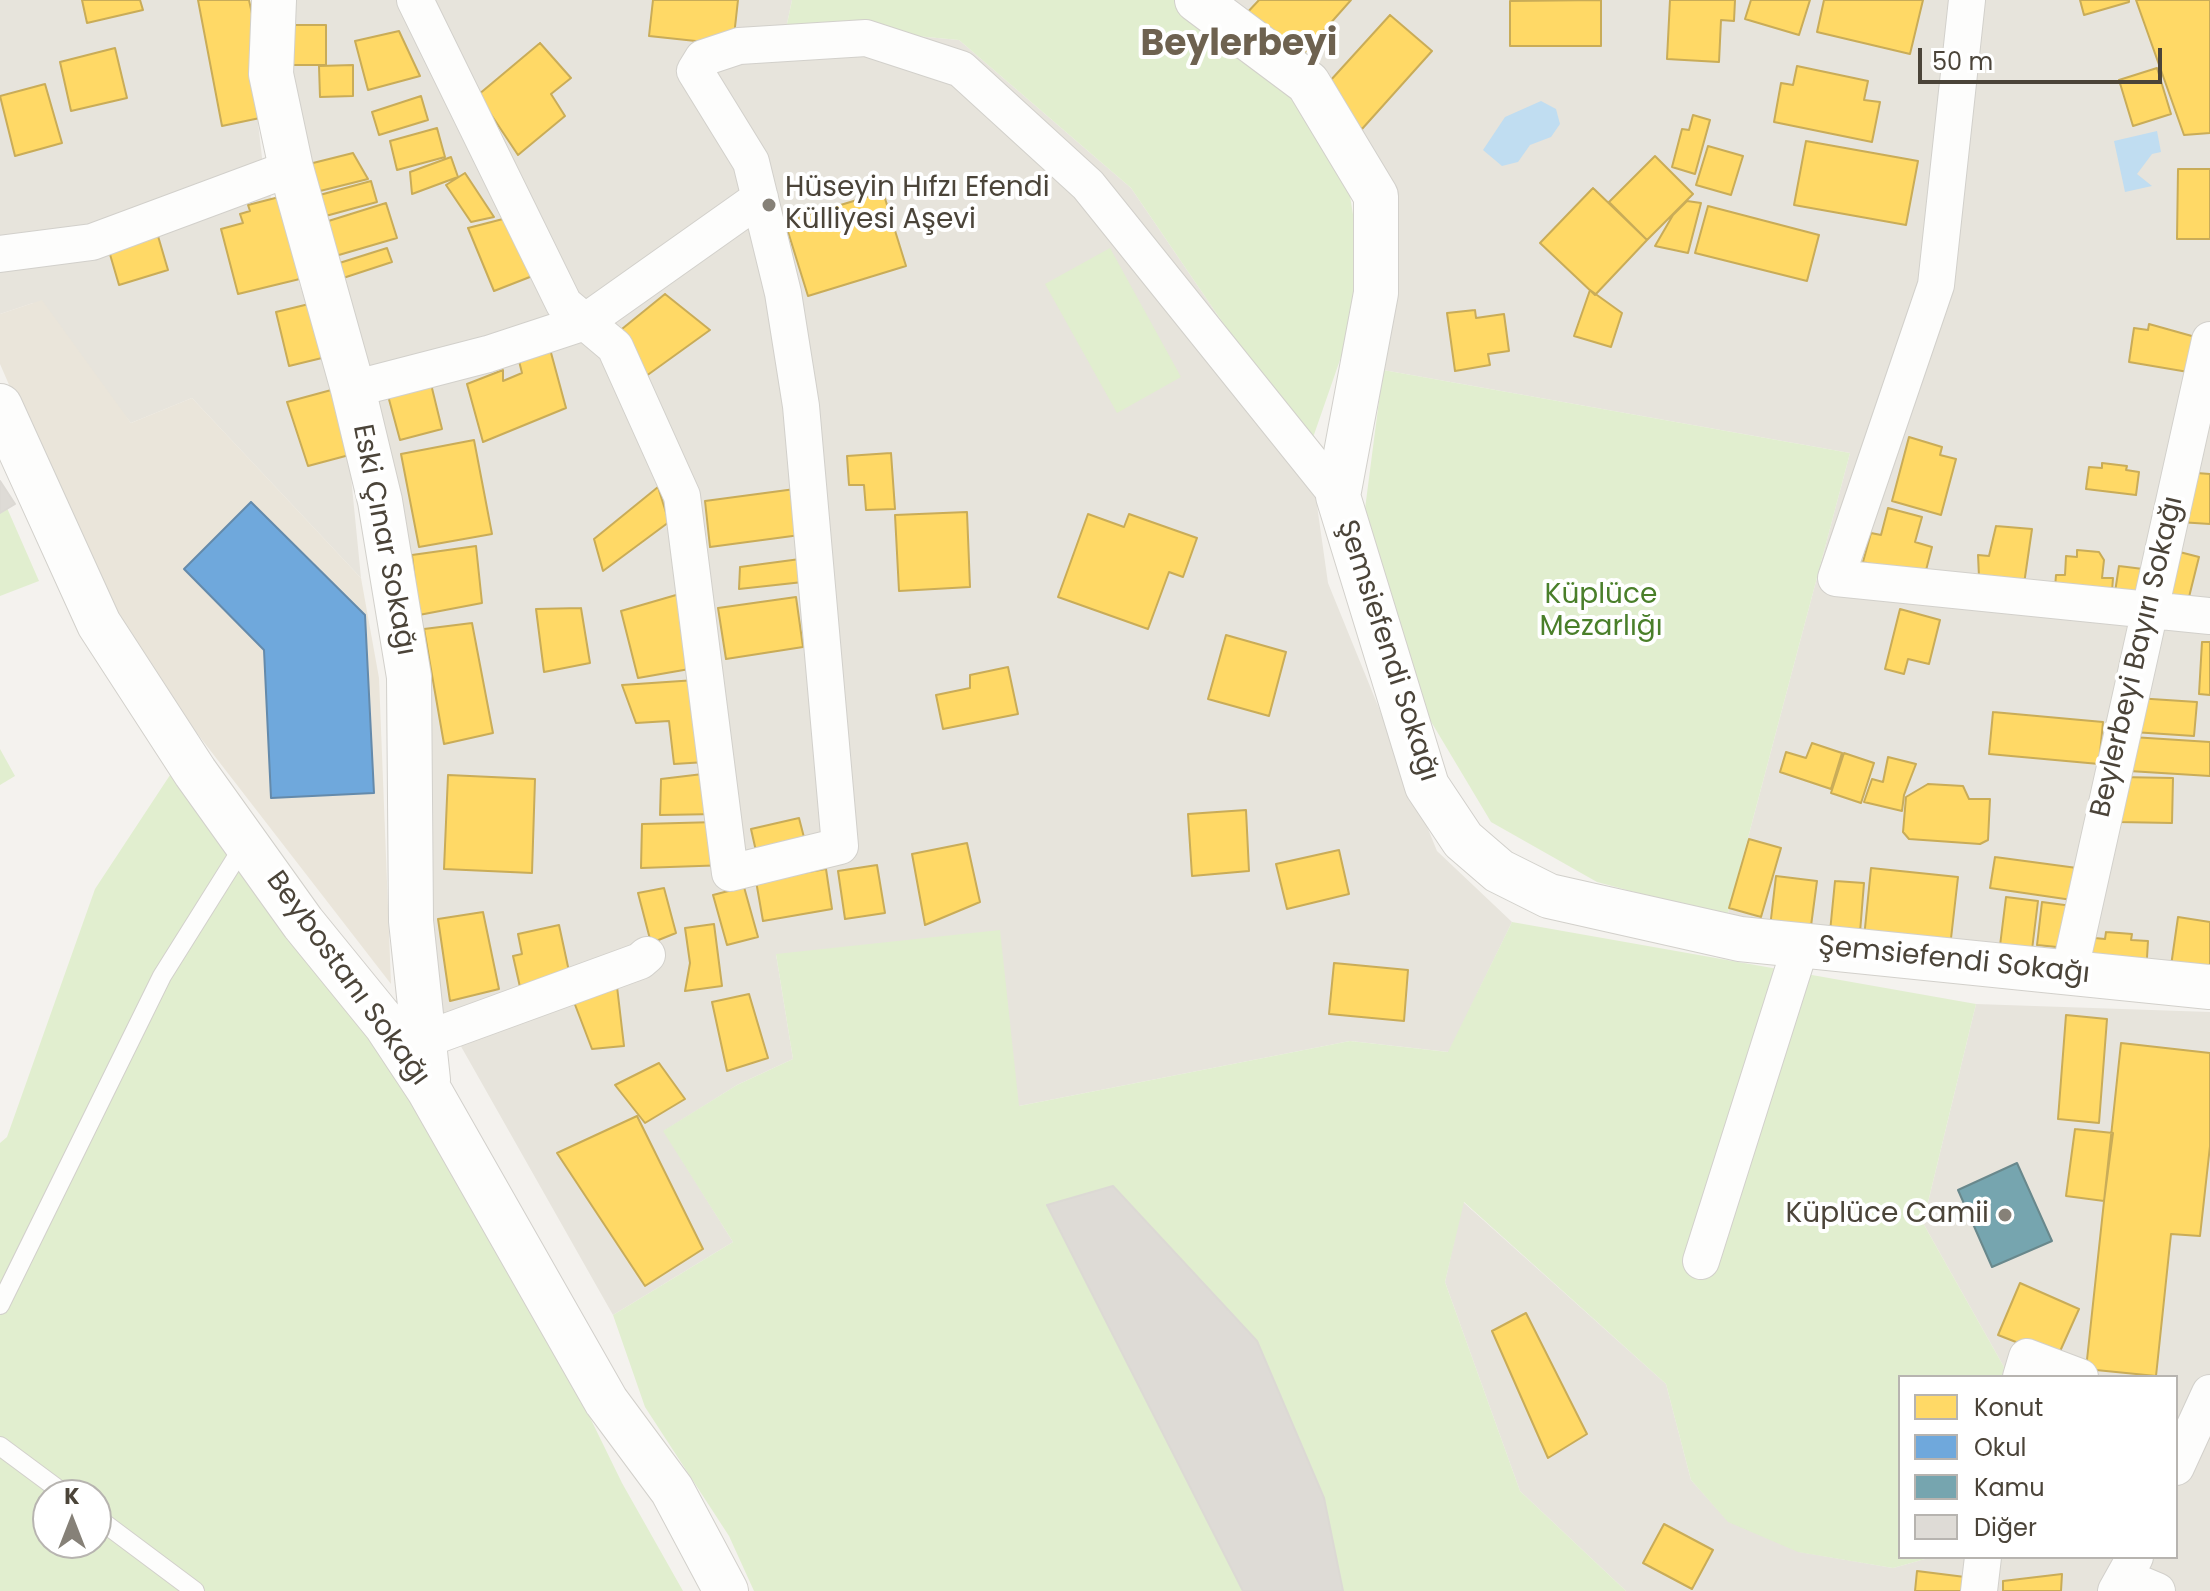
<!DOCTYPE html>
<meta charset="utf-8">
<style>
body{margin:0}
#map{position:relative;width:2210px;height:1591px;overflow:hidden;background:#f4f2ee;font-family:Poppins,sans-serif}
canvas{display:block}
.legend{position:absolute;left:1898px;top:1375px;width:280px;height:184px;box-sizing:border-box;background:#fff;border:2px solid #b7b4b0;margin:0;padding:10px 14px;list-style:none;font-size:24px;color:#4b4439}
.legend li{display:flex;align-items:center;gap:16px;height:40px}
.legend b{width:40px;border:2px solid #b7b4b0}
.north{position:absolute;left:32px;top:1479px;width:80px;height:80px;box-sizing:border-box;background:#fff;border:2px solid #b7b4b0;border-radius:50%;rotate:0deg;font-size:22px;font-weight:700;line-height:32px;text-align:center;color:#4b4439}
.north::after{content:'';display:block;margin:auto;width:28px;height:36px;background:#868178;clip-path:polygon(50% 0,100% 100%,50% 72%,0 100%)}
.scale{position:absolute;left:1918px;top:48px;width:244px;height:36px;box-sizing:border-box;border:4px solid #4b4439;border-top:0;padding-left:10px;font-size:24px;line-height:28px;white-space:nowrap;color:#4b4439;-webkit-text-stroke:6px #fff;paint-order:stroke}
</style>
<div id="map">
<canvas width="2210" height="1591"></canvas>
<ul class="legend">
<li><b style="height:22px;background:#ffd966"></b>Konut</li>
<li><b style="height:22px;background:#6fa8dc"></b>Okul</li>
<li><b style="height:22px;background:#76a5af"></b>Kamu</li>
<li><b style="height:22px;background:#dedbd6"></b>Diğer</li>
</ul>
<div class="north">K</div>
<div class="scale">50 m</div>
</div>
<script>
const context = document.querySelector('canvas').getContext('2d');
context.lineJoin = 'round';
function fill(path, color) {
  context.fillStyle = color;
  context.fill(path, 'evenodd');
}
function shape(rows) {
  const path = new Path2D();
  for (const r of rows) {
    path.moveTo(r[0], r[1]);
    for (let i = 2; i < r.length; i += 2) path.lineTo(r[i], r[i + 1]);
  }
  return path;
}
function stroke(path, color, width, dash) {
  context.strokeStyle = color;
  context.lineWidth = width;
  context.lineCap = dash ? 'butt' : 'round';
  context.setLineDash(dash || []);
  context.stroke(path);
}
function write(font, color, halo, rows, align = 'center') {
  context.font = font + ' Poppins,sans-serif';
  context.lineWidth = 8;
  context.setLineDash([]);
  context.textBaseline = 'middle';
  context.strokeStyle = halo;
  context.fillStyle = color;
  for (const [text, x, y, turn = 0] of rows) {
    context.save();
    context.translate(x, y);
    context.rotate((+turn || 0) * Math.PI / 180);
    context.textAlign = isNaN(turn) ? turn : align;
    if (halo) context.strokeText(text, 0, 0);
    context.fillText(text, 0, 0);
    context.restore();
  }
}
const residential = shape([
 [0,0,244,0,264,175,346,426,361,578,192,398,131,423,33,303,0,314],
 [275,0,792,0,787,24,959,40,1131,188,1309,449,1328,583,1437,851,1512,922,1449,1052,1350,1041,1019,1106,776,954,793,1059,737,1085,664,1131,733,1242,613,1315,437,1004,401,563,296,155],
 [1225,0,2210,0,2210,976,1727,917,1850,453,1383,370,1399,229,1374,156],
 [1976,1004,2210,1012,2210,1591,1626,1591,1520,1491,1445,1282,1463,1202,1666,1384,1691,1480,1728,1521,1800,1552,1893,1568,1932,1557,2176,1557,2176,1377,2002,1377,2004,1367,1923,1223]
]);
const education = shape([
 [42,300,131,423,192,398,361,578,379,678,391,984,114,626,0,364,0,314]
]);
const green = shape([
 [792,0,1186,0,1341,141,1365,288,1309,449,1131,188,959,40,787,24],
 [1110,248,1181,377,1117,413,1045,284],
 [1383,370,1850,453,1727,917,1597,882,1491,822,1408,683,1362,532],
 [0,492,39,581,0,596],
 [0,749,15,776,0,785],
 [174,769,465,1162,622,1483,683,1591,0,1591,0,1143,7,1137,95,889],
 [48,1495,96,1495,96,1543,48,1543],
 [1512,922,1976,1004,1923,1223,2004,1367,2002,1377,1900,1377,1900,1557,1932,1557,1893,1568,1798,1552,1728,1522,1691,1480,1666,1384,1464,1202,1445,1282,1520,1491,1626,1591,1343,1591,1324,1498,1257,1341,1113,1186,1047,1205,1243,1591,754,1591,729,1536,645,1407,613,1315,733,1242,663,1131,737,1085,793,1059,776,954,1000,930,1019,1106,1350,1041,1448,1052]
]);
const water = shape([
 [1541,101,1556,109,1560,124,1551,137,1530,145,1518,162,1502,166,1483,150,1505,117],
 [2157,131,2161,152,2152,154,2137,174,2152,186,2125,192,2114,141]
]);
const homes = shape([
 [82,0,140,0,143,10,87,23,82,0],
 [198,0,249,0,274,115,222,126,198,0],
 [653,0,738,0,733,45,649,36,653,0],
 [1259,0,1351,0,1297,61,1245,15,1259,0],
 [1601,0,1601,46,1510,46,1510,1,1601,0],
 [1670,0,1735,0,1734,21,1721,20,1719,62,1667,59,1670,0],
 [1751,0,1810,0,1799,35,1745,19,1751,0],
 [1824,0,1923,0,1910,54,1817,32,1824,0],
 [2080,0,2129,0,2129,2,2084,15,2080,0],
 [2136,0,2210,0,2210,133,2184,135,2136,0],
 [1390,15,1432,51,1362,129,1320,92,1390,15],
 [283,25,326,25,326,65,283,65,283,25],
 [399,31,420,76,368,90,355,41,399,31],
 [540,43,571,78,551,94,565,116,518,155,478,95,540,43],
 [115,48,127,98,71,111,60,62,115,48],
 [353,65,353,96,320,97,319,66,353,65],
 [1797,66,1868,81,1864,100,1880,102,1872,142,1774,122,1781,83,1793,85,1797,66],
 [2157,68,2171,114,2133,126,2119,80,2157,68],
 [45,84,62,143,15,156,0,96,45,84],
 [421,96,428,120,379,135,372,112,421,96],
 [1693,115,1710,120,1695,174,1672,167,1682,129,1689,130,1693,115],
 [437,128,445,157,397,170,390,141,437,128],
 [1806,141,1918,161,1906,225,1794,205,1806,141],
 [1708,146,1743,156,1731,195,1696,185,1708,146],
 [353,153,368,179,312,193,305,165,353,153],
 [1655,156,1693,194,1647,240,1609,202,1655,156],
 [451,157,458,177,412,194,410,172,451,157],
 [2178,169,2210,169,2210,239,2177,239,2178,169],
 [465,173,494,217,471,222,446,185,465,173],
 [371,181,377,202,322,217,316,196,371,181],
 [1593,188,1647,240,1595,295,1540,243,1593,188],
 [883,192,906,266,808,296,785,222,883,192],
 [287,195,308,277,238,294,221,229,243,223,240,214,250,211,248,205,287,195],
 [1687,201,1701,203,1688,253,1655,246,1673,215,1687,201],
 [386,203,397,238,332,257,322,223,386,203],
 [1708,206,1819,235,1807,281,1695,253,1708,206],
 [503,219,535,275,494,291,468,228,503,219],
 [158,236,168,270,119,285,109,251,158,236],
 [387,248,392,262,337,280,333,265,387,248],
 [1590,290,1622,313,1611,347,1574,336,1590,290],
 [665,294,710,330,642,379,617,333,665,294],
 [309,304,322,358,289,366,276,312,309,304],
 [1475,310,1476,318,1504,314,1509,351,1488,354,1490,365,1455,371,1447,313,1475,310],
 [2149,324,2199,338,2194,373,2129,362,2134,328,2148,330,2149,324],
 [550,349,566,408,483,442,467,384,503,370,503,381,522,373,519,361,550,349],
 [430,380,442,429,400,440,387,392,430,380],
 [335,389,353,454,308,466,287,402,335,389],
 [1909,437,1942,447,1940,455,1956,459,1941,515,1892,501,1909,437],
 [474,440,492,534,419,547,401,454,474,440],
 [891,453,895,509,866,510,864,485,849,485,847,456,891,453],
 [2102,463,2127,466,2126,470,2139,472,2136,495,2086,489,2089,467,2102,468,2102,463],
 [2183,472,2210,474,2210,524,2179,522,2183,472],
 [658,487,669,522,603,571,594,539,658,487],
 [795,489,800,535,710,547,705,501,795,489],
 [1888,508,1922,517,1915,542,1932,547,1924,578,1863,562,1871,533,1881,535,1888,508],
 [967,512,970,587,899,591,895,515,967,512],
 [1088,514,1124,527,1129,514,1197,538,1183,577,1169,572,1148,629,1058,597,1088,514],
 [1996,526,2032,529,2024,584,1979,577,1978,555,1989,556,1996,526],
 [476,546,482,603,419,615,412,555,476,546],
 [2168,549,2199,557,2186,609,2154,602,2168,549],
 [2077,550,2099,552,2104,560,2102,578,2113,578,2111,605,2054,600,2056,575,2065,575,2066,556,2077,557,2077,550],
 [800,559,803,582,739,589,740,567,800,559],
 [2119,566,2143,569,2138,608,2113,605,2119,566],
 [683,593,695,668,638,678,621,611,683,593],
 [796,597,803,647,726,659,718,608,796,597],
 [581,608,590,663,544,672,536,609,581,608],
 [1900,609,1940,620,1929,664,1908,659,1904,674,1885,669,1900,609],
 [472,623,493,733,444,744,424,629,472,623],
 [1226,635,1286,652,1269,716,1208,699,1226,635],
 [2202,642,2210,642,2210,695,2199,694,2202,642],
 [1008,667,1018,714,943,729,936,695,970,688,970,675,1008,667],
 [696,680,706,762,674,764,669,721,636,723,622,685,696,680],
 [2136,698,2197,702,2194,736,2133,732,2136,698],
 [1993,712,2103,722,2099,764,1989,754,1993,712],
 [2132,737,2210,742,2210,776,2129,771,2132,737],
 [1812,743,1842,753,1831,789,1780,772,1786,752,1806,758,1812,743],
 [1844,753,1874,763,1861,803,1831,793,1844,753],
 [1888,757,1916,764,1904,795,1902,811,1864,802,1872,779,1883,782,1888,757],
 [711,773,717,814,660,815,661,779,711,773],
 [448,775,535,779,532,873,444,869,448,775],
 [2119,777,2173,778,2172,823,2118,822,2119,777],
 [1928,784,1963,786,1969,799,1990,799,1988,840,1980,844,1909,839,1903,832,1906,797,1928,784],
 [1246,810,1249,871,1192,876,1188,814,1246,810],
 [799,818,807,849,758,860,751,829,799,818],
 [717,822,728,865,641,868,642,824,717,822],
 [1749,839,1781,848,1761,917,1729,908,1749,839],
 [967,843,980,902,925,925,912,854,967,843],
 [1339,850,1349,894,1287,909,1276,864,1339,850],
 [1995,857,2077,868,2072,900,1990,888,1995,857],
 [877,865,885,913,845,919,838,871,877,865],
 [1871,868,1958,877,1949,956,1863,948,1871,868],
 [826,869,832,909,763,921,756,881,826,869],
 [1776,876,1817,881,1809,941,1769,936,1776,876],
 [1835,881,1864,883,1859,945,1829,942,1835,881],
 [744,887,758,937,727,945,713,895,744,887],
 [664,888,676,933,651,943,638,893,664,888],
 [2006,897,2038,901,2030,966,1998,962,2006,897],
 [2042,902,2072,906,2067,948,2037,945,2042,902],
 [483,912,499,989,450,1001,438,919,483,912],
 [2178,917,2210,922,2210,979,2170,973,2178,917],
 [714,924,722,986,685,991,690,963,685,928,714,924],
 [559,925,570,976,520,987,513,956,522,954,518,934,559,925],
 [2106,932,2132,934,2131,940,2148,941,2146,974,2082,969,2084,937,2105,939,2106,932],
 [1334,963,1408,970,1404,1021,1329,1014,1334,963],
 [616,978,624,1046,592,1049,569,989,616,978],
 [749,994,768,1058,727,1071,712,1002,749,994],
 [2066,1015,2107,1019,2099,1123,2058,1119,2066,1015],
 [2121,1043,2210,1053,2210,1146,2200,1236,2171,1234,2156,1376,2086,1369,2121,1043],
 [659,1063,685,1099,645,1123,615,1085,659,1063],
 [637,1116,703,1249,645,1286,557,1153,637,1116],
 [2075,1129,2113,1133,2104,1201,2066,1196,2075,1129],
 [2020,1283,2079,1309,2057,1358,1998,1335,2020,1283],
 [1526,1313,1587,1434,1548,1458,1492,1331,1526,1313],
 [1664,1524,1713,1550,1692,1589,1643,1563,1664,1524],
 [1917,1571,1973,1578,1971,1591,1915,1591,1917,1571],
 [2062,1574,2061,1591,2003,1591,2003,1581,2062,1574]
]);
const schools = shape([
 [251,502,365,615,374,793,271,798,264,650,184,569,251,502]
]);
const public = shape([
 [2017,1163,2052,1241,1992,1267,1958,1190,2017,1163]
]);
const building = shape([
 [0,481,15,504,0,513,0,481],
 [1113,1186,1257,1341,1324,1498,1343,1591,1243,1591,1047,1205,1113,1186]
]);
const service = shape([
 [0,1305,162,976,246,842],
 [0,1446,66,1495],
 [96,1517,195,1591]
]);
const minor = shape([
 [415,0,564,304,615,347,682,496,730,873,840,846,801,406,783,293,751,162,695,71,703,58,739,46,866,38,961,69,1088,185,1338,496],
 [1967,0,1936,285,1836,578,2210,616],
 [0,254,92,242,291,168],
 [353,389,488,354,585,322,760,198],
 [2069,974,2210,340],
 [421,1041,640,961,647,955],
 [1701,1261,1801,945],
 [2021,1377,2027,1357,2080,1377],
 [2176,1467,2210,1393],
 [2126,1578,2157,1591],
 [1979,1591,1983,1557],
 [2116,1591,2135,1557]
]);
const tertiary = shape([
 [274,0,271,74,291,168,353,389,380,501,409,677,411,921,428,1080],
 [1197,0,1308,83,1376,196,1376,293,1338,496,1427,786,1463,840,1499,871,1549,896,1740,939,2210,987],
 [0,406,99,624,195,772,303,923,386,1025,429,1090,606,1401,672,1490,726,1591]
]);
const markers = [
 [769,205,8,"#868178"],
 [2005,1215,8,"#868178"]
];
const poiNames = [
 ["Hüseyin Hıfzı Efendi",785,189],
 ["Külliyesi Aşevi",785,221],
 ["Küplüce Camii",1989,1215,"right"]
];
const streetNames = [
 ["Eski Çınar Sokağı",383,540,79],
 ["Şemsiefendi Sokağı",1387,651,72],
 ["Beylerbeyi Bayırı Sokağı",2138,657,-77],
 ["Şemsiefendi Sokağı",1954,961,6],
 ["Beybostanı Sokağı",347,979,54]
];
const parkNames = [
 ["Küplüce",1601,596],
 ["Mezarlığı",1601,628]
];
const districtNames = [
 ["Beylerbeyi",1239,46]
];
fill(residential, '#e7e4dc');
fill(education, '#eae5da');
fill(green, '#e1eecf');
fill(water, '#c0ddf1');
fill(homes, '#ffd966');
stroke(homes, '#c9ac58', 2);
fill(schools, '#6fa8dc');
stroke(schools, '#648aab', 2);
fill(public, '#76a5af');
stroke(public, '#69888c', 2);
fill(building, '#dedbd6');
stroke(building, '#dcd9d4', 2);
stroke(service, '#d2d0cb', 20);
stroke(minor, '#d2d0cb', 38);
stroke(tertiary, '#d2d0cb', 46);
stroke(service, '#fdfdfc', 18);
stroke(minor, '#fdfdfc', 36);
stroke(tertiary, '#fdfdfc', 44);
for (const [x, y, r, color] of markers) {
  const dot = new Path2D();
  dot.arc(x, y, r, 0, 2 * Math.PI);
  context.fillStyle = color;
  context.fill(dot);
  stroke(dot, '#fff', 3);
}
write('28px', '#4b4439', '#fff', poiNames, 'left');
write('28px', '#4b4439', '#fff', streetNames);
write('28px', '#4a7f2a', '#fff', parkNames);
write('bold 36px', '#6e6250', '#fff', districtNames);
</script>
